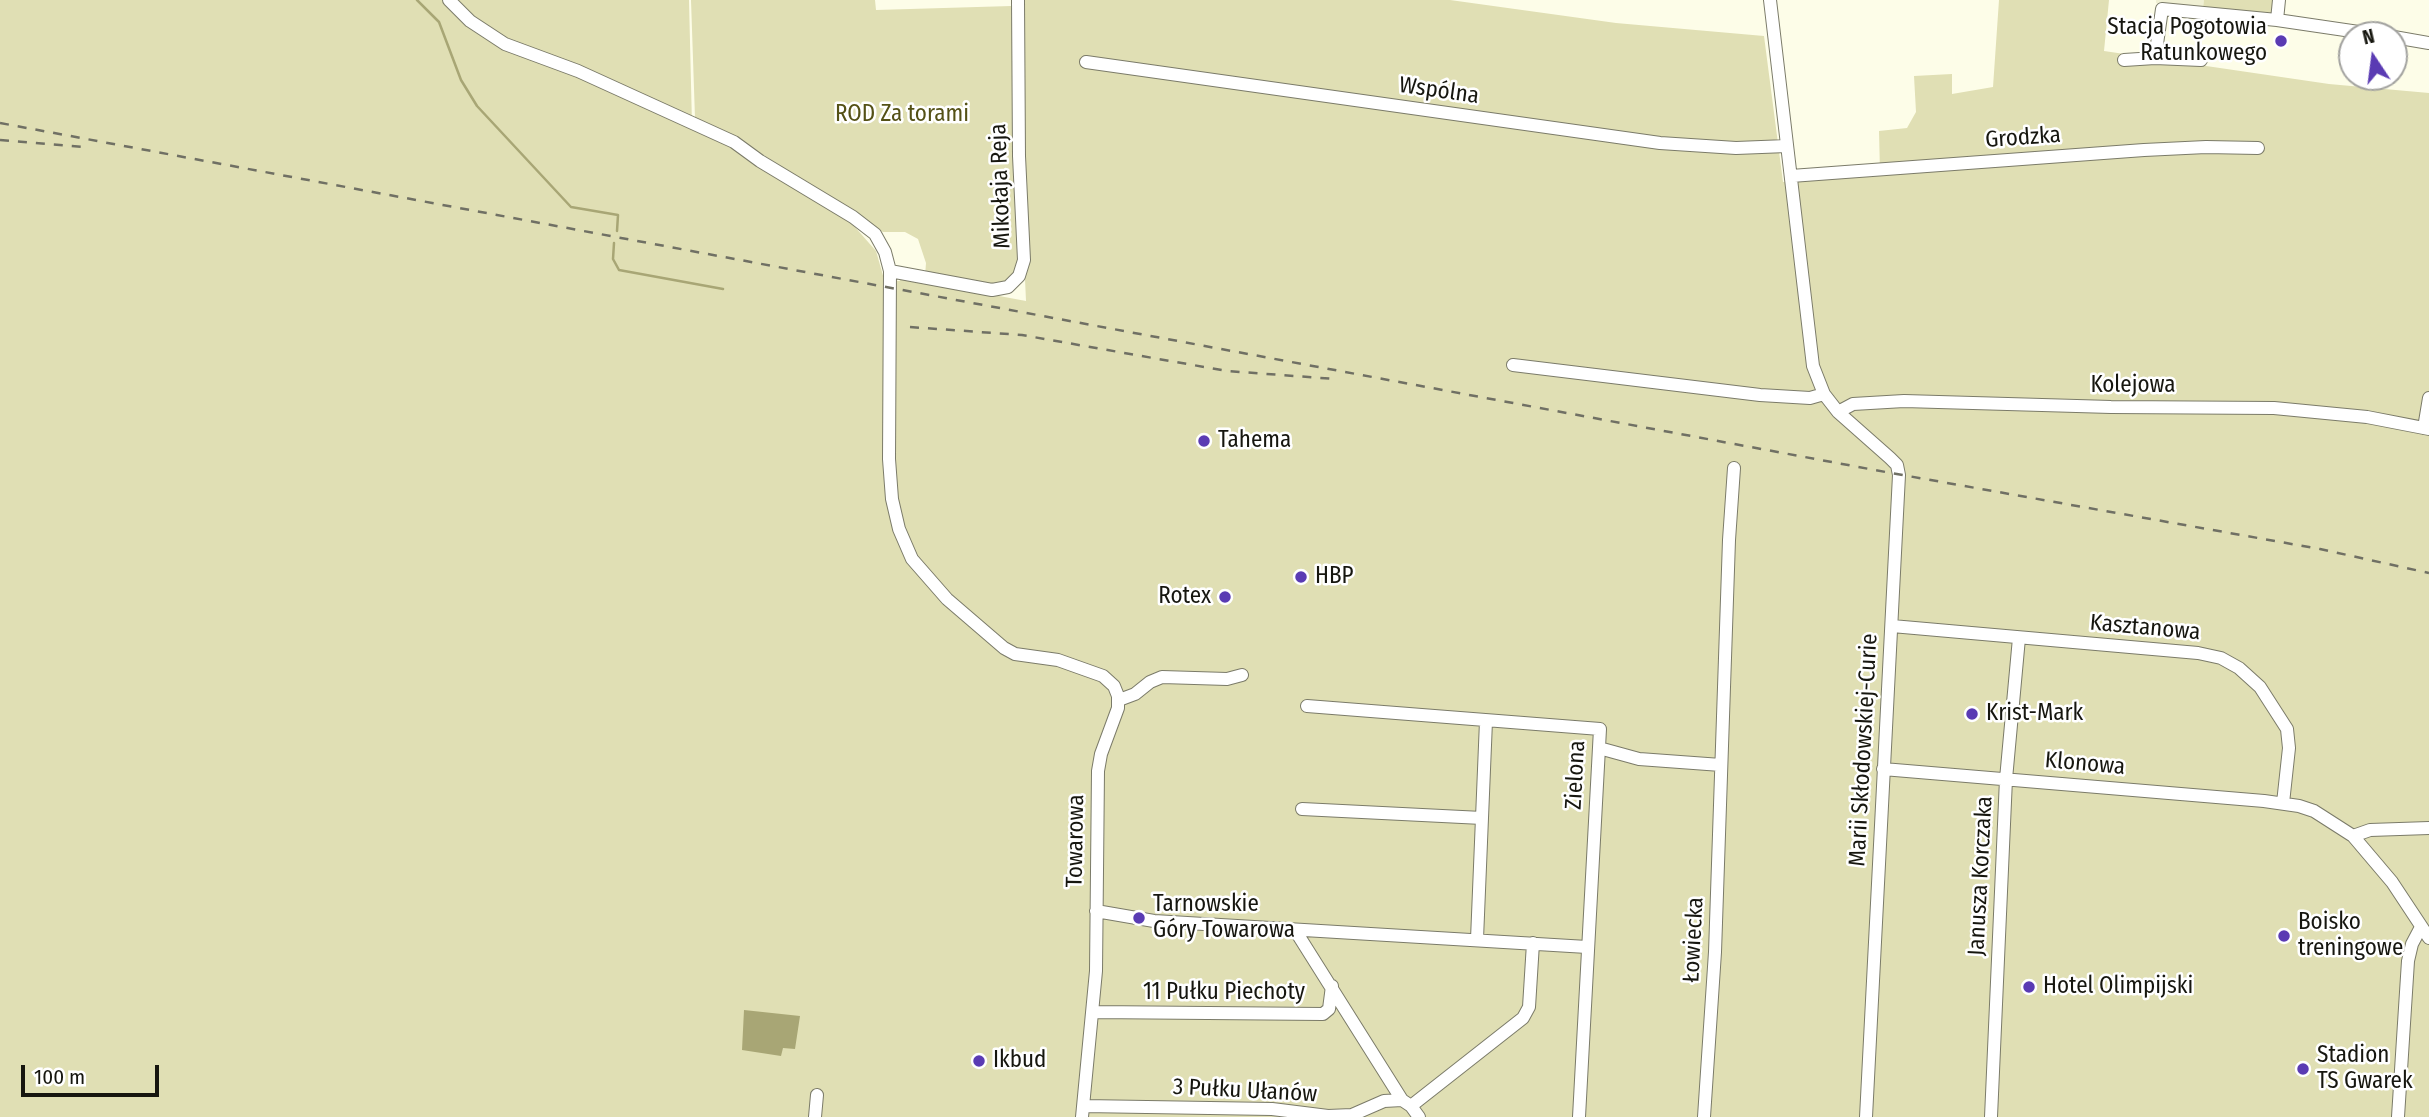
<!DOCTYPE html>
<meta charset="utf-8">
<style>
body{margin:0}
#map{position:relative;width:2429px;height:1117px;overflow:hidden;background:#fdfde8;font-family:"Fira Sans Condensed",sans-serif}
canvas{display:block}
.north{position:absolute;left:2338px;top:21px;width:70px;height:70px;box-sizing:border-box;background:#fff;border:2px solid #a2a29f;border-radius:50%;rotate:347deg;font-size:19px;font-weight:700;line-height:28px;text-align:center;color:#16160f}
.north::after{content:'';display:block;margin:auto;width:24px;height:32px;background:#5a3bb3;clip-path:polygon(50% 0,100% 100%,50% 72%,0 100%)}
.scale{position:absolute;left:21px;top:1065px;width:138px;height:32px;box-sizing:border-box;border:4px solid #16160f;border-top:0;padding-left:9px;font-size:21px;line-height:24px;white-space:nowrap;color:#16160f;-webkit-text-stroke:5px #fff;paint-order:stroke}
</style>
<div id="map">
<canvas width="2429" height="1117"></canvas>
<div class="north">N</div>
<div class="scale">100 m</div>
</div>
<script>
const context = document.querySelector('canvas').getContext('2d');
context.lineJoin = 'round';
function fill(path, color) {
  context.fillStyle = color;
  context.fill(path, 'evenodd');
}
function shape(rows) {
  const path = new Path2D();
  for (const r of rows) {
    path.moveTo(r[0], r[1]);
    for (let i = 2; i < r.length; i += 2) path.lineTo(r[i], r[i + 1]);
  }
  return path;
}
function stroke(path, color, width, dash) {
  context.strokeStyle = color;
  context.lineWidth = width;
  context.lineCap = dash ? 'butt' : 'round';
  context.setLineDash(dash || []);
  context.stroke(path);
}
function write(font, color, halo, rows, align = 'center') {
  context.font = font + ' "Fira Sans Condensed",sans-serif';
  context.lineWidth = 5;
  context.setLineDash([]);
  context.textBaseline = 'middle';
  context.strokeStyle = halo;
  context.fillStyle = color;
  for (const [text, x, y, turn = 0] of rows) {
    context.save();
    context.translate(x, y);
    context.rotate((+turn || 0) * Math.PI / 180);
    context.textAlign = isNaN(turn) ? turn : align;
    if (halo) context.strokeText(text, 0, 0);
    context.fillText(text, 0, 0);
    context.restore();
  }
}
const built = shape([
 [2156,0,2204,0,2203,8,2156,3]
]);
const green = shape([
 [0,0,689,0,692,125,840,210,876,251,884,279,899,281,903,278,1026,301,1021,191,1018,0,1450,0,1616,23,1764,36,1783,182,1880,172,1879,131,1907,128,1916,112,1914,76,1952,74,1952,94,1993,87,1999,0,2109,0,2104,51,2329,84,2429,93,2429,1117,0,1117],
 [691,0,875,0,876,10,1011,6,1020,248,1020,261,1012,278,997,286,925,276,926,263,918,239,905,232,883,232,734,136,695,118],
 [2204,0,2275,0,2273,14,2203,8]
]);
const water = shape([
 [744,1010,800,1016,795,1049,783,1048,781,1056,742,1050]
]);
const stream = shape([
 [417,0,439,22,461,80,477,106,571,207,618,215,617,231],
 [614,243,613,259,619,270,723,289]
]);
const minor = shape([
 [449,0,470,21,505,44,578,71,734,142,760,161,853,217,875,234,885,252,890,271,889,459,892,499,899,529,912,559,947,599,1004,648,1015,654,1058,660,1103,676,1114,686,1118,696,1118,708,1101,754,1098,771,1096,971,1082,1117],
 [1770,0,1813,366,1824,394,1838,412,1890,458,1897,465,1899,475,1866,1117],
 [2277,20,2279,0],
 [2394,37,2429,43],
 [2155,58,2162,9,2277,20,2379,35],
 [2124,60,2155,58,2201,60],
 [1086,62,1660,143,1736,148,1787,146],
 [1791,176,2144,150,2206,147,2258,148],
 [890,271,992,290,1008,287,1019,276,1024,260,1019,156,1018,0],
 [1513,365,1760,395,1810,398,1824,394],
 [1838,412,1853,404,1904,401,2111,407,2274,408,2367,417,2429,429],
 [2424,428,2429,398],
 [1892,626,2198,653,2221,658,2239,668,2260,687,2287,729,2289,748,2283,803],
 [1119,700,1135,694,1150,682,1162,677,1227,679,1242,675],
 [1307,706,1600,729,1579,1117],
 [1599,748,1639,759,1721,765],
 [1883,769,2264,801,2299,806,2314,811,2353,836,2392,882,2429,938],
 [1302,809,1482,818],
 [2353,836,2370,830,2429,828],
 [1096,911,1154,921,1587,947],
 [1295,930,1402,1100,1411,1106,1419,1117],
 [1477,939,1486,721],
 [1093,1012,1323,1014,1329,1009,1332,986],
 [1084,1106,1272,1109,1328,1116,1352,1115,1384,1101,1402,1100],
 [1411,1106,1523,1018,1529,1007,1533,943],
 [815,1117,817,1095],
 [1704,1117,1715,952,1729,540,1734,468],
 [1991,1117,2006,779,2019,638],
 [2398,1117,2408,961,2412,944,2421,927]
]);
const rail = shape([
 [0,123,1891,473,2320,549,2429,573],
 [0,140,83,147],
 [910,327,1022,335,1227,371,1335,379]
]);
const markers = [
 [2281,41,7,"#5a3bb3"],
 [1204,441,7,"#5a3bb3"],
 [1301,577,7,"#5a3bb3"],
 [1225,597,7,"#5a3bb3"],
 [1972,714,7,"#5a3bb3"],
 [1139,918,7,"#5a3bb3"],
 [2284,936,7,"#5a3bb3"],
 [2029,987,7,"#5a3bb3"],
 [979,1061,7,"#5a3bb3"],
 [2303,1069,7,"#5a3bb3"]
];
const poiNames = [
 ["Stacja Pogotowia",2267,28,"right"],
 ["Ratunkowego",2267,54,"right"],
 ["Tahema",1218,441],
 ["HBP",1315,577],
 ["Rotex",1211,597,"right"],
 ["Krist-Mark",1986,714],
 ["Tarnowskie",1153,905],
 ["Góry Towarowa",1153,931],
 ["Boisko",2298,923],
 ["treningowe",2298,949],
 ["Hotel Olimpijski",2043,987],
 ["Stadion",2317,1056],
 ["TS Gwarek",2317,1082],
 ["Ikbud",993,1061]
];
const streetNames = [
 ["Wspólna",1439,91,8],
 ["Grodzka",2023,138,-4],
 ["Mikołaja Reja",1001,186,-92],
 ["Kolejowa",2133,386],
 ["Kasztanowa",2145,628,5],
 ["Marii Skłodowskiej-Curie",1864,750,-87],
 ["Klonowa",2085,764,5],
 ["Zielona",1576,775,-87],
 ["Towarowa",1076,841,-89],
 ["Janusza Korczaka",1981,876,-87],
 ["Łowiecka",1694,940,-87],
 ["11 Pułku Piechoty",1224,993],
 ["3 Pułku Ułanów",1245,1091,3]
];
const parkNames = [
 ["ROD Za torami",902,115]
];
fill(built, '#f0f0d4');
fill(green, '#e0dfb4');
fill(water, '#a8a675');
stroke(stream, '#a8a675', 2.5);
stroke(minor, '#7b7b69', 14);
stroke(minor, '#fff', 12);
stroke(rail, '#707064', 2.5, [9, 9]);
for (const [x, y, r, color] of markers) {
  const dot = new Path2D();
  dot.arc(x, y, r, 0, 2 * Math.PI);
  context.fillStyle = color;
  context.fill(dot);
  stroke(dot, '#fff', 2.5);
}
write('23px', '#16160f', '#fff', poiNames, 'left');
write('23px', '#16160f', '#fff', streetNames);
write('23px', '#545116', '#fff', parkNames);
</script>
